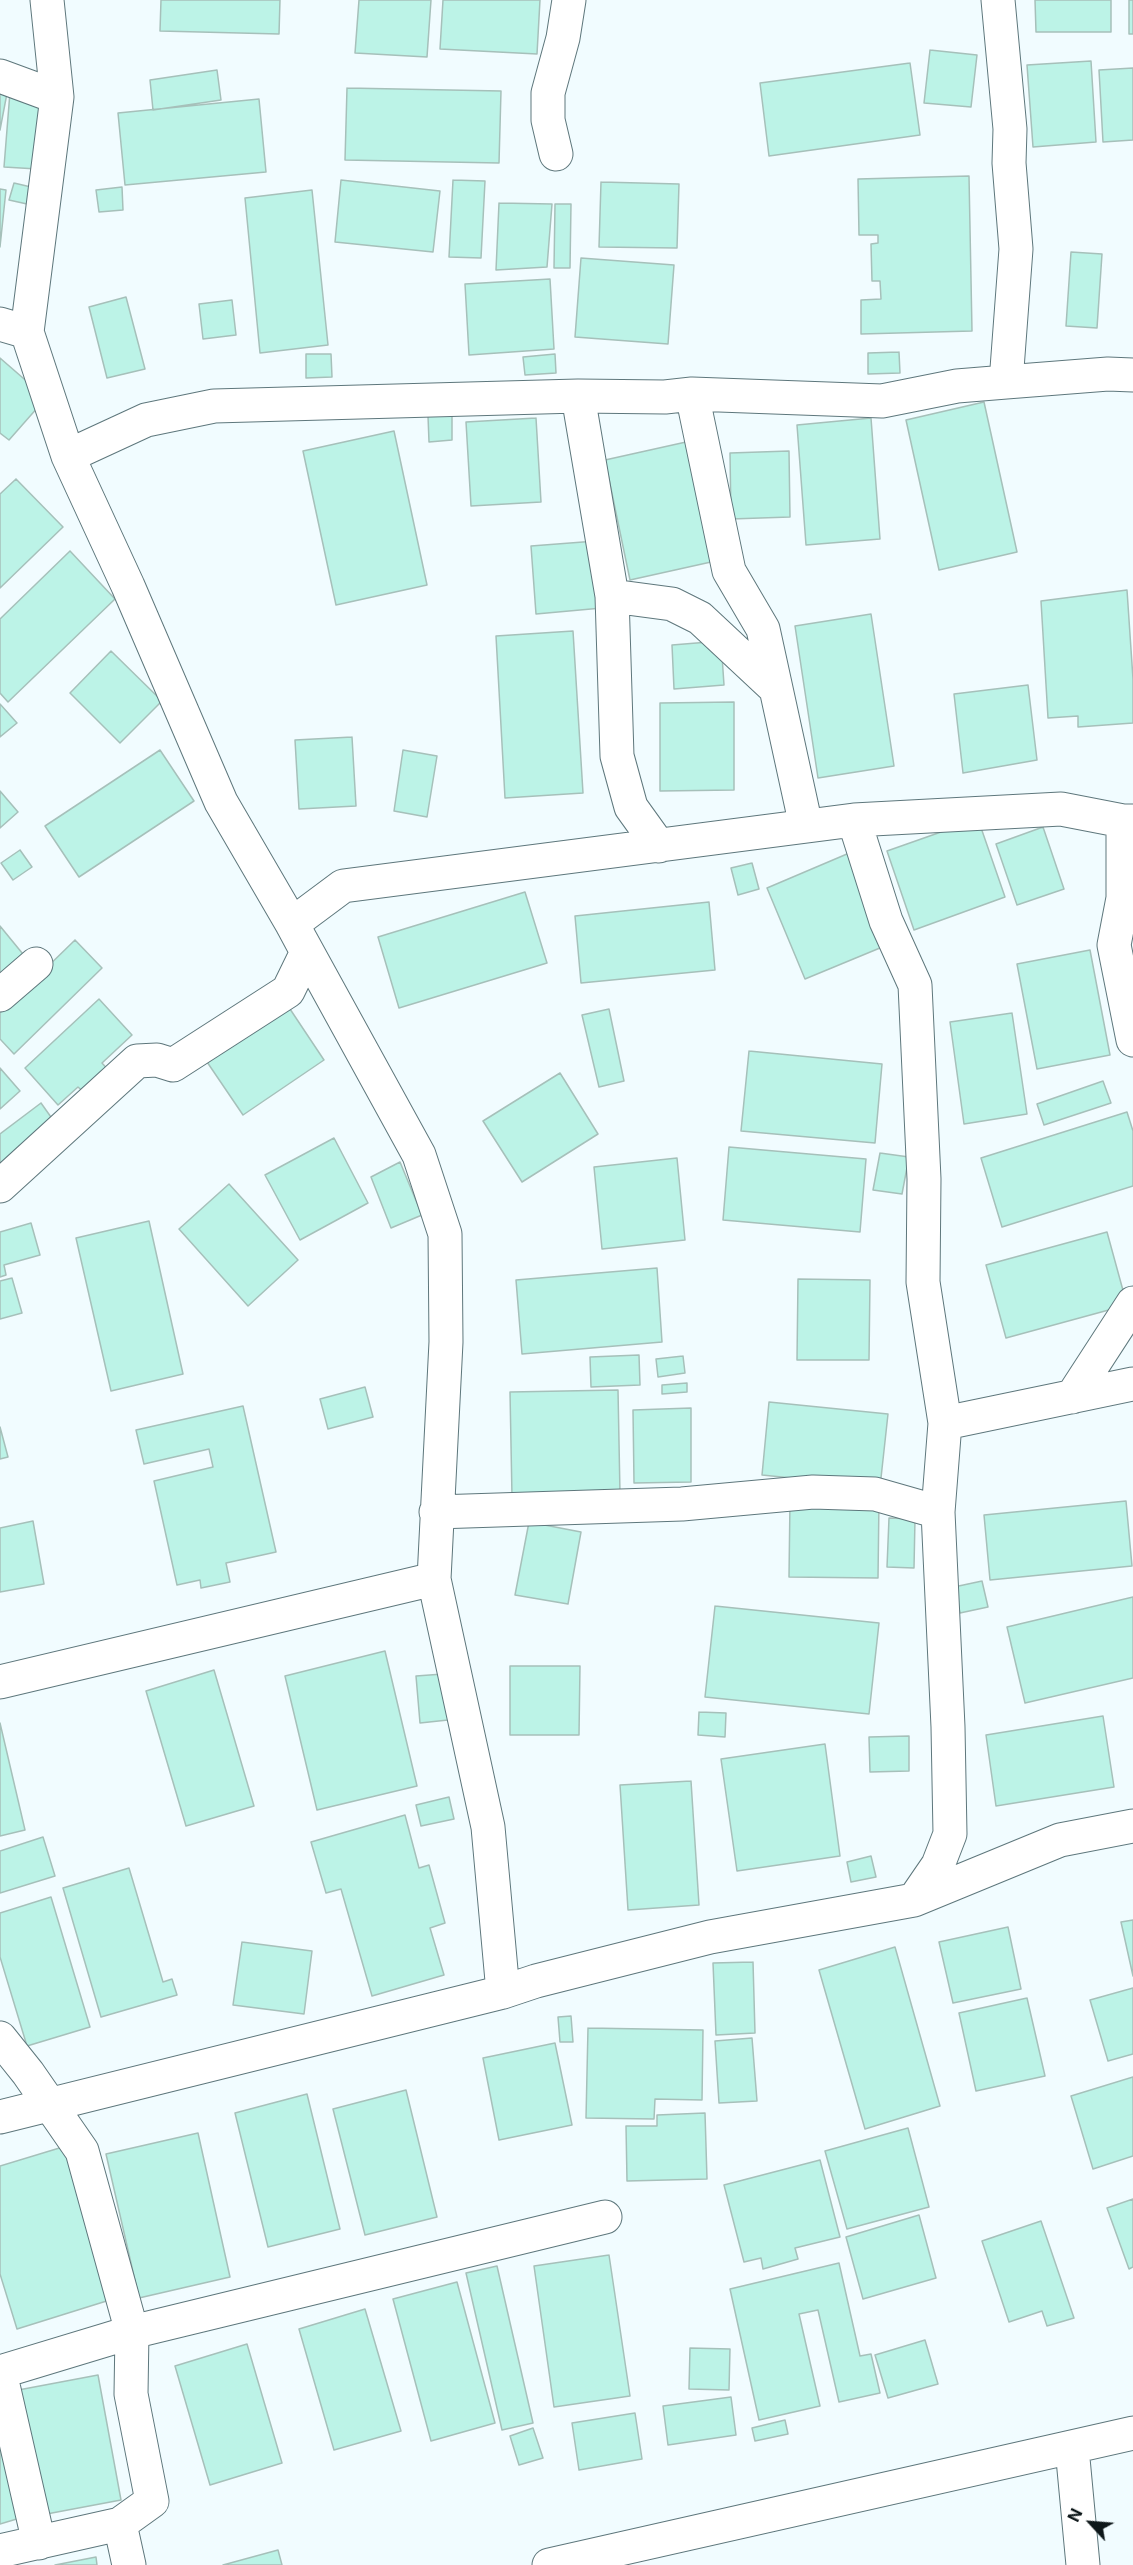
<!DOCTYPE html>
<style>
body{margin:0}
#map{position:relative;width:1133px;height:2565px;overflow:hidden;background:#f1fcff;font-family:Inter,sans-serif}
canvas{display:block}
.north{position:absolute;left:1061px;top:2493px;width:60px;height:60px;-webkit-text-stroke:4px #fff;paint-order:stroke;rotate:296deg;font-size:16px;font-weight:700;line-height:24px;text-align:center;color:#0d1719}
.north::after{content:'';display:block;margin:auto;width:21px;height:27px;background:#0d1719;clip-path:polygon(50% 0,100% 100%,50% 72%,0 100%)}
</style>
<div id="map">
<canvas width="1133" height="2565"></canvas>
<div class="north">N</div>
</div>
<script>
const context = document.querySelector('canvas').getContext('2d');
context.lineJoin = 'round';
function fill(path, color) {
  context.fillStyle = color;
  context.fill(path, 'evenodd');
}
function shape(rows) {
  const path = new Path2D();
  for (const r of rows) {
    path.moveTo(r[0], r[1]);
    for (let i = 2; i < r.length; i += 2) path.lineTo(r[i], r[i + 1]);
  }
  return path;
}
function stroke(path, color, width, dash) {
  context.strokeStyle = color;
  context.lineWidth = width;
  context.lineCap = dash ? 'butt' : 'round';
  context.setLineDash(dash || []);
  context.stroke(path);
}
const building = shape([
 [161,0,280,0,279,34,160,31,161,0],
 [359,0,431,0,427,57,355,53,359,0],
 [443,0,540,0,537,54,440,49,443,0],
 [1035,0,1111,0,1111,32,1036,32,1035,0],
 [1129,0,1133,0,1133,34,1129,34,1129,0],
 [930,50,977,55,971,107,924,103,930,50],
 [1091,61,1096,142,1033,147,1027,65,1091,61],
 [910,63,920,135,769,156,760,83,910,63],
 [1133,68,1133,140,1103,142,1099,70,1133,68],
 [217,70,221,100,153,110,150,80,217,70],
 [0,86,8,88,0,130,0,86],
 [347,88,501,91,499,163,345,160,347,88],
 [10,92,43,94,37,169,4,167,10,92],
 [259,99,266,172,125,185,118,113,259,99],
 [969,176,972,331,861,334,861,300,881,299,880,281,872,281,871,244,878,243,878,235,859,235,858,179,969,176],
 [341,180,440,191,433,252,335,242,341,180],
 [453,180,485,181,481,258,449,257,453,180],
 [601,182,679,184,677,248,599,247,601,182],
 [14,183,31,187,27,204,9,200,14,183],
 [122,187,123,210,99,212,96,190,122,187],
 [0,189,6,190,0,247,0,189],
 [312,190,328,345,260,353,245,198,312,190],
 [499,203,552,204,547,267,496,270,499,203],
 [555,204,571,204,570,268,554,268,555,204],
 [1071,252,1102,254,1097,328,1066,326,1071,252],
 [581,258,674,265,668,344,575,337,581,258],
 [550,279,554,349,469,355,465,284,550,279],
 [126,297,145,369,107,378,89,307,126,297],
 [232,300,236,335,203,339,199,304,232,300],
 [899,352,900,373,868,374,868,353,899,352],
 [306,354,331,354,332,377,306,378,306,354],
 [555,354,556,373,525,375,523,357,555,354],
 [0,358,46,398,9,440,0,433,0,358],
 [984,402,1017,552,939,570,906,420,984,402],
 [452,415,452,440,429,442,428,416,452,415],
 [536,418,541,502,471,506,466,422,536,418],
 [871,418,880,539,806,545,797,425,871,418],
 [394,431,427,585,336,605,303,451,394,431],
 [695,440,720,560,630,580,605,460,695,440],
 [789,451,790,517,731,519,730,453,789,451],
 [16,479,63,527,0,588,0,494,16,479],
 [596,541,602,608,536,614,531,546,596,541],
 [70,551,115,599,8,702,0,693,0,619,70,551],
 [1127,590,1133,679,1133,723,1078,727,1078,716,1048,718,1041,601,1127,590],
 [871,614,894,766,818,778,795,626,871,614],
 [573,631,583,793,505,798,496,636,573,631],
 [721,641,724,685,674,689,672,645,721,641],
 [111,651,162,701,120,743,70,693,111,651],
 [1028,685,1037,760,963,773,954,694,1028,685],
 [734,702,734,790,660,791,660,703,734,702],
 [0,704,17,723,0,737,0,704],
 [352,737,356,806,299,809,295,740,352,737],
 [160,750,194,801,79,877,45,826,160,750],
 [403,750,437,756,427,817,394,811,403,750],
 [0,791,18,812,0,828,0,791],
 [978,819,1005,897,914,930,887,851,978,819],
 [1043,827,1064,889,1017,905,996,844,1043,827],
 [20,850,32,867,13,880,1,863,20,850],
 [854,851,892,943,805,979,767,888,854,851],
 [752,863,759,889,738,895,731,868,752,863],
 [525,892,547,963,399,1008,378,937,525,892],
 [709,902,715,970,581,983,575,916,709,902],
 [0,926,27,959,0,981,0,926],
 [75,940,102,968,14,1054,0,1039,0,1013,75,940],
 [1090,950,1110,1055,1037,1069,1017,964,1090,950],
 [99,999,132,1035,102,1063,111,1073,87,1095,78,1087,58,1105,25,1068,99,999],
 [284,1000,324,1060,243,1115,203,1056,284,1000],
 [609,1009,624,1081,599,1087,582,1015,609,1009],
 [1012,1013,1027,1114,964,1124,950,1022,1012,1013],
 [749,1051,882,1064,875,1143,741,1131,749,1051],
 [0,1068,20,1091,0,1109,0,1068],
 [560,1073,598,1134,522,1182,483,1121,560,1073],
 [1103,1081,1111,1103,1044,1125,1037,1104,1103,1081],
 [41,1103,58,1127,0,1170,0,1134,41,1103],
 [1127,1112,1133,1131,1133,1186,1002,1227,981,1158,1127,1112],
 [334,1138,368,1203,300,1240,265,1175,334,1138],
 [729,1147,866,1159,860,1232,723,1220,729,1147],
 [880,1153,909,1157,902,1194,873,1190,880,1153],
 [677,1158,685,1240,602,1249,594,1167,677,1158],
 [400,1162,422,1215,391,1228,371,1177,400,1162],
 [229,1184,298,1260,248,1306,179,1229,229,1184],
 [149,1221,183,1374,111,1391,76,1238,149,1221],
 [31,1223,40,1255,4,1265,6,1275,0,1277,0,1232,31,1223],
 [1107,1232,1127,1305,1006,1338,986,1265,1107,1232],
 [657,1268,662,1342,522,1354,516,1280,657,1268],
 [12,1278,22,1313,0,1319,0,1281,12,1278],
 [798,1279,870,1280,869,1360,797,1360,798,1279],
 [639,1355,640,1385,591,1387,590,1357,639,1355],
 [683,1356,685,1373,658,1377,656,1359,683,1356],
 [687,1383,687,1392,662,1394,662,1385,687,1383],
 [365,1387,373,1417,328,1429,320,1399,365,1387],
 [618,1390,620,1494,512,1497,510,1392,618,1390],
 [769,1402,888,1414,880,1487,762,1475,769,1402],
 [243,1406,276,1552,226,1563,230,1582,201,1588,200,1580,177,1585,154,1481,213,1467,209,1449,144,1464,136,1430,243,1406],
 [691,1408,691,1482,634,1483,633,1410,691,1408],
 [0,1427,8,1457,0,1459,0,1427],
 [790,1500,879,1500,878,1578,789,1577,790,1500],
 [1126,1501,1132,1566,990,1580,984,1515,1126,1501],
 [889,1518,915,1519,914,1568,887,1567,889,1518],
 [33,1521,44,1584,0,1592,0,1528,33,1521],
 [529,1522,581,1532,568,1604,515,1595,529,1522],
 [982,1581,988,1607,960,1613,954,1587,982,1581],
 [1133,1597,1133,1678,1025,1703,1007,1627,1133,1597],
 [715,1606,879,1623,869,1714,705,1697,715,1606],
 [385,1651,417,1786,317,1810,285,1676,385,1651],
 [510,1666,580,1666,579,1735,510,1735,510,1666],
 [214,1670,254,1806,186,1826,146,1691,214,1670],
 [443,1674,448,1720,420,1723,416,1676,443,1674],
 [699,1712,726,1713,725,1737,698,1735,699,1712],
 [1103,1716,1114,1787,996,1806,986,1735,1103,1716],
 [0,1723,25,1830,0,1836,0,1723],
 [909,1736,909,1771,870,1772,869,1737,909,1736],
 [825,1744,840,1856,737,1871,721,1759,825,1744],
 [691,1781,699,1905,628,1910,620,1785,691,1781],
 [449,1797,454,1819,421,1826,416,1805,449,1797],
 [405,1815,419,1868,429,1865,445,1923,430,1928,444,1975,372,1996,341,1889,326,1893,311,1842,405,1815],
 [43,1837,55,1876,0,1893,0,1851,43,1837],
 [871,1856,876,1877,851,1882,847,1862,871,1856],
 [129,1868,163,1982,172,1979,177,1995,101,2017,63,1888,129,1868],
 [51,1897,90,2027,27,2046,0,1957,0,1913,51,1897],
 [1133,1920,1133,1976,1121,1922,1133,1920],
 [1008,1927,1021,1989,953,2003,939,1942,1008,1927],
 [242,1942,312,1951,304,2014,233,2005,242,1942],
 [895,1947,940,2106,865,2129,819,1970,895,1947],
 [753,1962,755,2033,716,2035,713,1963,753,1962],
 [1133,1988,1133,2054,1108,2061,1090,2000,1133,1988],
 [1027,1998,1045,2076,976,2091,959,2013,1027,1998],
 [571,2016,573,2042,560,2042,558,2017,571,2016],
 [588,2028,703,2030,702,2100,655,2099,654,2119,586,2118,588,2028],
 [752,2038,757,2101,719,2103,715,2041,752,2038],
 [555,2043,572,2125,499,2140,483,2058,555,2043],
 [1133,2077,1133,2156,1093,2169,1071,2096,1133,2077],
 [406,2090,437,2217,365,2235,333,2109,406,2090],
 [307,2094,340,2229,268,2247,235,2113,307,2094],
 [705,2113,707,2179,627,2181,626,2126,657,2126,657,2115,705,2113],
 [908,2128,929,2207,847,2229,825,2151,908,2128],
 [198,2133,230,2277,139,2298,106,2154,198,2133],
 [66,2146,113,2299,17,2329,0,2274,0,2166,66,2146],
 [820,2160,840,2237,795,2248,798,2259,763,2269,761,2258,744,2262,724,2185,820,2160],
 [1133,2199,1133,2267,1129,2269,1107,2208,1133,2199],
 [919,2215,936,2278,863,2299,846,2237,919,2215],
 [1041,2221,1074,2318,1047,2326,1042,2311,1009,2322,982,2241,1041,2221],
 [609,2255,630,2396,554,2407,534,2266,609,2255],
 [839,2263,860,2356,871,2354,880,2393,839,2402,818,2310,799,2314,820,2406,759,2420,730,2289,839,2263],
 [497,2266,533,2423,502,2430,466,2273,497,2266],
 [457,2282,495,2423,431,2441,393,2299,457,2282],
 [365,2309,401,2431,334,2450,299,2329,365,2309],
 [925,2340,938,2384,888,2398,875,2355,925,2340],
 [247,2344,282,2463,210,2485,175,2366,247,2344],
 [690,2348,730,2349,729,2390,689,2389,690,2348],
 [98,2375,121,2500,36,2516,13,2391,98,2375],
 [731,2397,736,2435,668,2445,663,2406,731,2397],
 [635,2413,642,2459,579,2470,572,2423,635,2413],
 [785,2420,788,2434,755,2441,752,2428,785,2420],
 [0,2424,30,2515,0,2524,0,2424],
 [533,2428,543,2458,519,2465,510,2436,533,2428],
 [278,2550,282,2565,223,2565,278,2550],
 [96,2557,97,2565,55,2565,96,2557]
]);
const minor = shape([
 [0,76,57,97],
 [556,154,548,120,548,93,563,38,569,0],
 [0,324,27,332],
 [1006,382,1108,374,1133,375],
 [692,394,729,571,763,629,806,826],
 [578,396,612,596,617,756,631,807,659,846],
 [68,456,146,420,214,406,578,396,665,397,692,394,882,401,957,386,1006,382,1016,249,1009,163,1010,129,998,0],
 [612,596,672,604,700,618,776,689],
 [854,820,886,921,915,985,924,1179,923,1282,945,1423,938,1512,948,1727,950,1834,938,1865,914,1900],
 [1123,821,1123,898,1114,945,1133,1040],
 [0,995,36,964],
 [0,1186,137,1061,157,1060,173,1065,288,991,307,952,292,924,343,886,854,820,1061,809,1123,821,1133,821],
 [1072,1397,1133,1303],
 [945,1423,1133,1384],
 [436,1512,682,1504,813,1492,875,1494,938,1512],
 [0,1682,434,1579],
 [503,1992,536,1981,710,1937,914,1900,1060,1840,1133,1826],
 [0,2038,28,2073,82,2151,132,2332,131,2394,152,2501,120,2524,129,2565],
 [0,2117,503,1992,488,1827,434,1579,446,1342,445,1234,419,1155,292,924,221,802,128,586,68,456,27,332,57,97,47,0],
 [0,2372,132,2332,605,2217],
 [0,2372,39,2543],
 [1072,2448,1083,2565],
 [0,2551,120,2524],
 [549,2565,1133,2433]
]);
fill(building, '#bcf3e7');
stroke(building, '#a6c0ba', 1.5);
stroke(minor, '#5e777c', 35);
stroke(minor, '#fff', 33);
</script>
